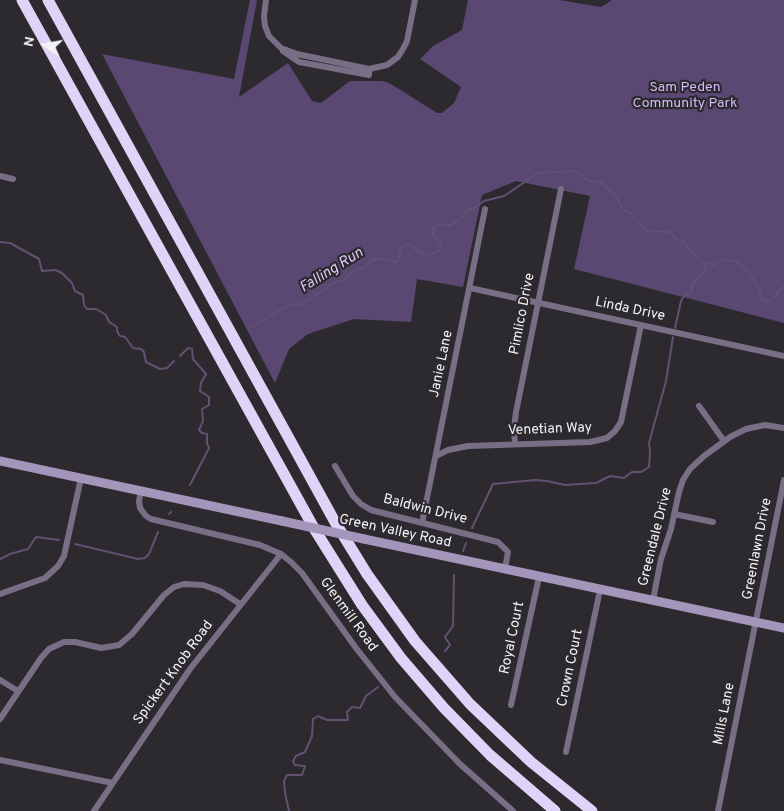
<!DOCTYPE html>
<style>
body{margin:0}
#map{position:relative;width:784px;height:811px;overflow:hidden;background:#2c2a2f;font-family:Overpass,sans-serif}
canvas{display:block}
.north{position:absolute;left:20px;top:20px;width:50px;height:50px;-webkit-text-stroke:4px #2c2a2f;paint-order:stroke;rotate:282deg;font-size:14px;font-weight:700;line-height:20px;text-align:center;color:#f4f2f6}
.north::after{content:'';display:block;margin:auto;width:18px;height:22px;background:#f4f2f6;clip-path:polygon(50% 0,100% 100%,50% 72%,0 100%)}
</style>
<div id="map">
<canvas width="784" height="811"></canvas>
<div class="north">N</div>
</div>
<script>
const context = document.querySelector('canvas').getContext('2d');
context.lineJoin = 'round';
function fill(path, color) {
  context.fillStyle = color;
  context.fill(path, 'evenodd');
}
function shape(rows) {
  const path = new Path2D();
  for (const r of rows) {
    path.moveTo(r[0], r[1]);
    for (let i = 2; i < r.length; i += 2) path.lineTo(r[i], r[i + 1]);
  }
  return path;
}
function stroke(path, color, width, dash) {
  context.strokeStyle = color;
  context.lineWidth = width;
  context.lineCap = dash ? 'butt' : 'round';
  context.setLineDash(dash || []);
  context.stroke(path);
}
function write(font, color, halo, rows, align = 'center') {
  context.font = font + ' Overpass,sans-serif';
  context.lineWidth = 4.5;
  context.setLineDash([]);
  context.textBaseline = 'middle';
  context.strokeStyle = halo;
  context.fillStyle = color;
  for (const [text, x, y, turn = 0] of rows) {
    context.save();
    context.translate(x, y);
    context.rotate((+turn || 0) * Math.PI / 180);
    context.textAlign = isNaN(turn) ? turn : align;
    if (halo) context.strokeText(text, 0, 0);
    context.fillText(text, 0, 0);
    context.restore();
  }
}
const green = shape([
 [250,0,257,0,239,97,288,63,312,101,321,103,350,81,383,81,391,84,437,113,442,113,454,103,461,87,420,59,433,46,462,30,468,0,559,0,601,7,612,0,784,0,784,323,574,269,590,196,516,181,482,195,463,287,417,279,411,322,354,319,308,334,289,349,275,383,102,54,234,79]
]);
const stream = shape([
 [0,242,10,243,39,259,42,271,55,270,62,273,72,283,75,291,83,295,84,305,87,309,96,309,106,315,109,322,117,327,117,331,120,336,125,337,133,348,141,349,144,352,146,362,160,369,167,368,174,361],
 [250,328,286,306,302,304,335,282,343,281,353,271,364,268,373,259,387,259,396,262,399,258,400,249,409,243,419,253,426,255,435,253,441,249,440,243,433,236,433,228,440,225,451,225,461,218,467,210,474,208,484,201,504,196,538,173,576,171,589,181,601,182,615,195,622,208,633,215,639,223,648,231,670,232,677,240,682,240,694,255,705,263,714,265,724,260,736,261,746,269,758,286,762,300,770,301,784,286],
 [675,328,681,301,684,296,692,292,692,284,706,270,705,263],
 [180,356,188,348,192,349,193,359,206,374,201,383,200,391,209,397,209,405,202,409,203,421,199,430,202,433,207,434,207,443,209,448,190,485],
 [169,514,171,512],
 [472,528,493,484,535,480,547,481,565,485,596,483,610,476,624,478,632,472,641,472,649,467,650,452,649,443,666,381,673,337],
 [75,544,138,559,145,558,149,554,158,532],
 [463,551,466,543],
 [0,559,10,554,28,549,36,537,59,540],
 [445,651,450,645,445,637,453,626,454,575],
 [289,811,285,793,284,781,287,775,302,775,305,766,295,765,293,761,296,756,305,752,312,736,313,719,318,716,327,720,348,720,347,712,352,707,360,708,366,696,378,687]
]);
const street = shape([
 [266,0,264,16,265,26,269,36,281,48,297,54,369,69,387,65,398,57,403,49,407,41,415,0],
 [283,51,299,62,369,75,369,69],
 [0,176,13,179],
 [470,288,784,356],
 [699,406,724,441],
 [515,444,514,428,516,412,561,189],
 [436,456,448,450,468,446,590,442,607,438,615,431,621,422,641,325],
 [335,466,353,496,361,504,371,510,498,542,508,552,505,569],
 [141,491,139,501,140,508,146,516,151,519,260,545,281,554,291,562,302,573,356,648,395,697,460,764,513,811],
 [674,514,713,522],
 [422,523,485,209],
 [0,594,45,578,58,566,64,556,81,478],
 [653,600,661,559,671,529,679,492,683,480,690,469,704,456,730,437,746,429,765,425,784,428],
 [0,680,18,691],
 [511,705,539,577],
 [0,719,41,658,49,649,64,642,75,642,101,648,119,645,132,634,164,595,174,587,184,584,203,585,220,591,240,604],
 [566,752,600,590],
 [0,760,113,783],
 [94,811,190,669,281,554],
 [718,811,784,480]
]);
const secondary = shape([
 [0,461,282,521],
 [364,539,784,628]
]);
const highway = shape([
 [22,0,315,530,362,605,401,658,444,708,490,755,555,811],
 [48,0,335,522,367,574,415,641,470,704,531,762,592,811]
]);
const secondaryBridge = shape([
 [282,521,364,539]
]);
const parkNames = [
 ["Sam Peden",685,88],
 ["Community Park",685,104]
];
const streetNames = [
 ["Linda Drive",630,310,12],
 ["Pimlico Drive",523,314,-79],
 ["Janie Lane",442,364,-78],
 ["Venetian Way",550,430,-2],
 ["Baldwin Drive",425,510,14],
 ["Green Valley Road",395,532,12],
 ["Greendale Drive",656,537,-76],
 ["Greenlawn Drive",758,549,-79],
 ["Glenmill Road",348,615,54],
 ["Royal Court",513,638,-78],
 ["Crown Court",571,668,-78],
 ["Spickert Knob Road",174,673,-54],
 ["Mills Lane",725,714,-79]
];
const waterNames = [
 ["Falling Run",332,271,-32]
];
fill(green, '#5a4872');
stroke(stream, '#625172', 2);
stroke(street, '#786f87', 6);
stroke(secondary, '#a495bb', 9);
stroke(highway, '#e1d2f7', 11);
stroke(secondaryBridge, '#a495bb', 9);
write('14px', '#d4b9f9', '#2c2a2f', parkNames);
write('14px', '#f4f2f6', '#2c2a2f', streetNames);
write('italic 15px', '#dcc9fa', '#2c2a2f', waterNames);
</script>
